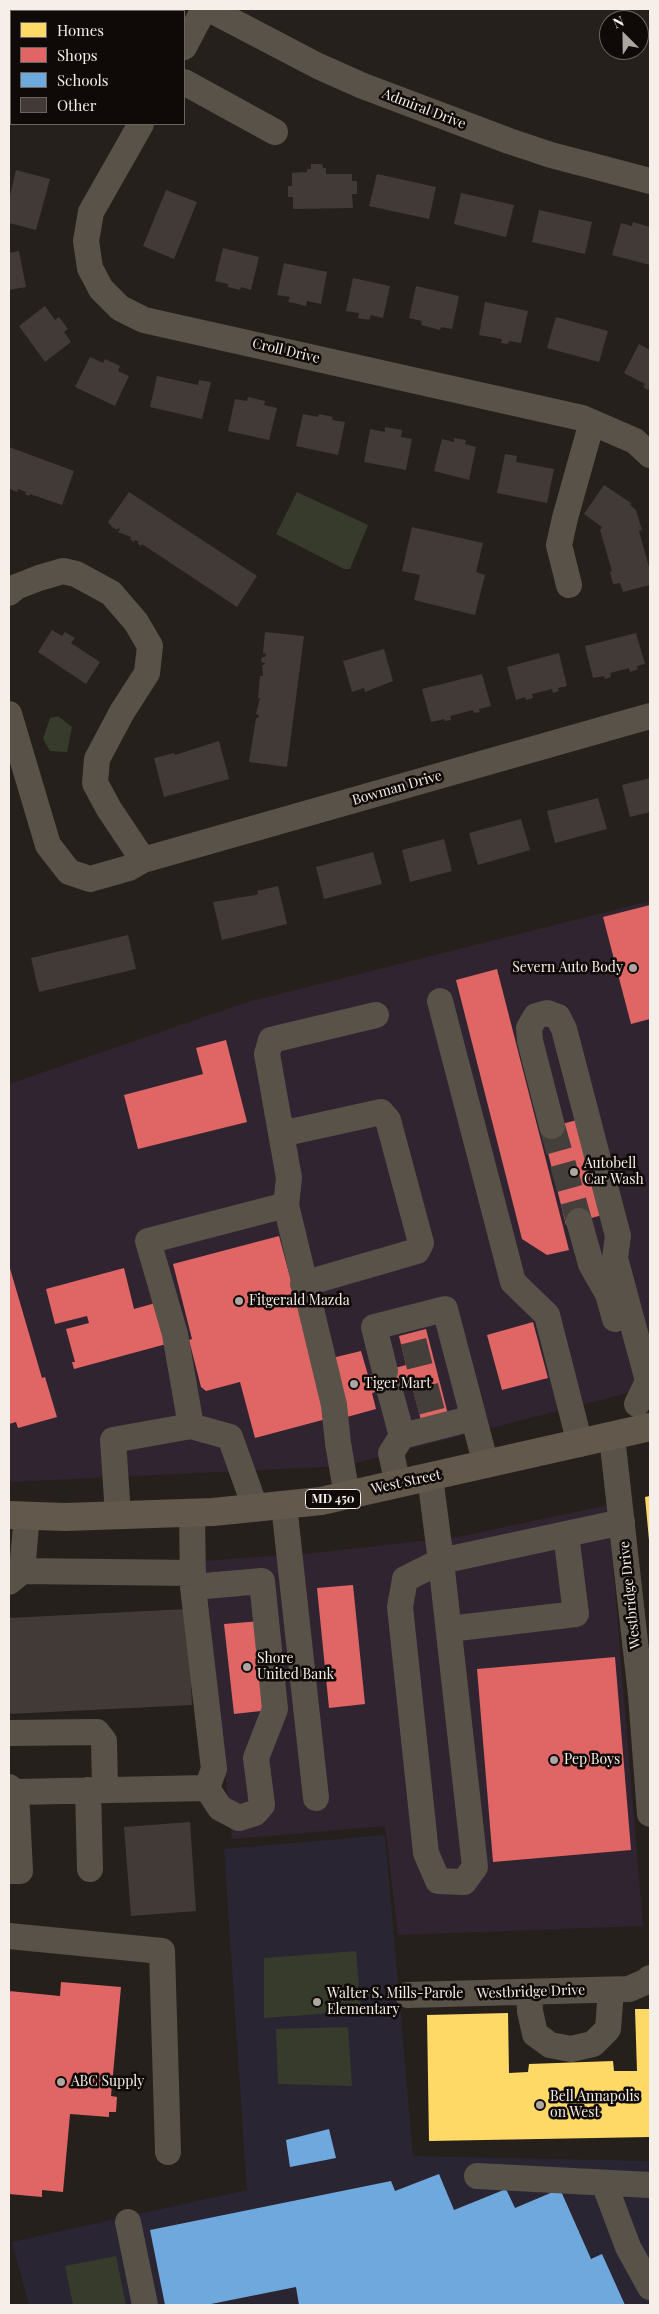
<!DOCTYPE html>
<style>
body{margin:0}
#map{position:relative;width:659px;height:2314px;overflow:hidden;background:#26201c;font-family:"Playfair Display",serif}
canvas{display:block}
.frame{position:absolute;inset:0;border:10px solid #f6eee8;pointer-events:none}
.legend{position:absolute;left:10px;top:10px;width:175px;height:115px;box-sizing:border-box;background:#0f0a07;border:1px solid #6b6561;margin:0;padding:6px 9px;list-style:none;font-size:15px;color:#f6eee8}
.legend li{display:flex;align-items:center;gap:10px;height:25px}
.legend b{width:25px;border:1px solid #6b6561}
.north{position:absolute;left:599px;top:10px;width:50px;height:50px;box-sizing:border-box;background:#0f0a07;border:1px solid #6b6561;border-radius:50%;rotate:337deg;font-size:14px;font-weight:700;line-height:20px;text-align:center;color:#f6eee8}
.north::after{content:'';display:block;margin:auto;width:18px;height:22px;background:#ada6a1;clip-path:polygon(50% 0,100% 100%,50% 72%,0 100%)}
</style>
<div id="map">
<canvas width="659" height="2314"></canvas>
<div class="frame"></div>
<ul class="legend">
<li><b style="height:14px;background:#ffd966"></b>Homes</li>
<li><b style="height:14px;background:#e06666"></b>Shops</li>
<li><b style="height:14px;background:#6fa8dc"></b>Schools</li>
<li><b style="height:14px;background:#423a37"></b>Other</li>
</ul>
<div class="north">N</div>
</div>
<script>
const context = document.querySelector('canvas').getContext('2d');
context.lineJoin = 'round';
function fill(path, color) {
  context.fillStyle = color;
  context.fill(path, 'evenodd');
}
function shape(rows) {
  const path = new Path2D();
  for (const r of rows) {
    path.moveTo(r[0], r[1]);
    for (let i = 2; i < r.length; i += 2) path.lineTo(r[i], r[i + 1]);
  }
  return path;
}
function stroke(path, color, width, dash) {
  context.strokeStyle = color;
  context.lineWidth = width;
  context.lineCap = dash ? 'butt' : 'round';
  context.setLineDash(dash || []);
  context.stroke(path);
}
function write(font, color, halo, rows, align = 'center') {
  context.font = font + ' "Playfair Display",serif';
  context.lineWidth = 5;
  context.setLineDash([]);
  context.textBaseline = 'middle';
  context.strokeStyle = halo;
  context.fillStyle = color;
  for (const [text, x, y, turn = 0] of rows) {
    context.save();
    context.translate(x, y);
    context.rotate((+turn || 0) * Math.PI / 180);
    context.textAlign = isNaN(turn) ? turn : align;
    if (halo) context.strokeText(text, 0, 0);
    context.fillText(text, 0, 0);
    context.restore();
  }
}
const commercial = shape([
 [9,9,49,9,48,11,11,11,11,85,9,90],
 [650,901,650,1387,344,1466,9,1482,9,1084,248,1002],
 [608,1505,643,1926,398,1935,385,1826,232,1839,204,1561,314,1553,458,1537]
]);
const education = shape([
 [385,1835,413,2156,650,2161,650,2305,29,2305,12,2242,247,2190,224,1849]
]);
const green = shape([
 [297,492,368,525,350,569,344,569,276,534],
 [58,716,72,727,67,752,50,751,43,739,50,718],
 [356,1951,361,2011,264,2018,264,1958],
 [348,2027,352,2086,278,2084,276,2029],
 [116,2256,126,2305,73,2305,65,2266]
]);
const homes = shape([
 [650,1496,650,1540,649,1540,645,1497],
 [635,2009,650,2009,650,2137,429,2141,427,2015,508,2013,509,2073,528,2072,529,2064,613,2061,614,2071,637,2071]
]);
const shops = shape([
 [650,905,650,1019,631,1024,603,917],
 [497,969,569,1250,547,1255,522,1239,456,980],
 [226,1040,247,1122,138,1149,124,1095,203,1074,196,1048],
 [581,1119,606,1214,566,1225,542,1129],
 [279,1236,312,1359,330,1418,255,1438,240,1382,206,1391,201,1387,189,1340,192,1339,173,1264],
 [9,1265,42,1378,45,1377,57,1417,18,1428,16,1422,9,1424],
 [124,1268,134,1309,159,1302,170,1343,74,1369,72,1362,75,1362,66,1329,89,1323,87,1316,55,1324,46,1289],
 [533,1322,548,1378,502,1390,487,1335],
 [426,1329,450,1422,423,1428,411,1382,372,1393,376,1409,347,1417,332,1358,361,1351,368,1375,406,1365,399,1336],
 [353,1585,365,1704,329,1708,317,1588],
 [261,1621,270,1710,234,1714,224,1624],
 [615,1657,631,1850,493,1862,477,1669],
 [61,1982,121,1987,111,2096,117,2097,116,2112,109,2112,109,2117,70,2114,63,2192,42,2190,42,2197,9,2194,9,1991,60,1996]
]);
const schools = shape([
 [329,2129,336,2158,290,2167,286,2140],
 [439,2174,454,2210,506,2189,515,2208,560,2189,591,2259,602,2254,625,2305,299,2305,296,2287,206,2305,165,2305,150,2230,391,2181,395,2191]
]);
const building = shape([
 [311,164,322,164,323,168,326,168,326,174,352,174,352,181,357,181,357,194,352,194,353,208,293,209,293,197,288,197,288,186,292,186,292,173,307,172,307,169,311,169],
 [16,170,50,179,36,230,9,223,9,200],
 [377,174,436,187,429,219,369,206],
 [166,190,197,202,174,259,143,246],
 [461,193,514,205,506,237,454,224],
 [539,210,592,222,585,254,532,242],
 [633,222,650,227,650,265,612,255,621,223,632,226],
 [223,248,259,257,251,290,241,287,240,290,228,287,228,284,215,281],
 [19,251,26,287,9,290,9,253],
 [284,263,327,272,321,304,307,301,306,306,294,303,288,302,290,297,277,295],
 [353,278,390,286,383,318,371,315,369,320,358,318,359,313,346,311],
 [416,286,459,296,452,329,441,327,440,330,421,325,422,321,409,318],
 [485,302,528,311,521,343,509,341,508,344,501,343,502,339,479,335],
 [45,306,55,320,59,317,68,329,64,332,71,342,45,362,19,326],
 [556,317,608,331,599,362,547,348],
 [639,344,650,350,650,387,648,390,643,387,645,384,624,373],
 [90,357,103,363,105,359,120,366,118,371,129,376,115,406,75,387],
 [157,376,198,385,199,380,211,382,202,419,150,407],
 [248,397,265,401,264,405,277,408,269,440,228,431,235,399,247,401],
 [303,414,318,417,319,414,333,417,332,420,345,422,338,455,296,446],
 [385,427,402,430,401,437,412,439,406,470,364,462,370,429,385,432],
 [454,438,466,440,465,444,476,447,469,480,434,471,442,439,454,442],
 [9,447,74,471,62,505,30,494,29,496,25,494,26,492,18,489,17,492,10,489],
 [505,454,517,456,516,462,554,469,547,503,497,493],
 [604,485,631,503,630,505,636,510,642,530,639,531,649,567,650,566,650,585,623,592,620,583,613,584,610,572,612,571,600,530,602,527,584,514],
 [129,492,257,576,237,607,142,544,141,546,137,543,139,542,135,540,134,542,130,539,131,537,118,532,120,529,118,528,117,530,112,527,108,522],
 [412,527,483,543,476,572,485,575,475,615,414,600,420,575,402,571],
 [52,630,62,636,65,632,75,638,71,643,100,662,86,684,38,652],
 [265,632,304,636,287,767,249,762,256,718,258,718,259,715,256,714,260,698,258,698,260,676,263,676,262,665,264,665,265,663,261,662,262,657,265,657,266,654,263,653],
 [636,633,645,664,637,666,638,669,630,672,629,668,610,673,611,677,605,679,604,676,593,678,585,646],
 [384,649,393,681,365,692,364,688,352,692,343,661],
 [559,653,567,686,558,688,559,691,553,693,552,689,532,694,533,698,526,700,525,697,516,700,507,667],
 [482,674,491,706,479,709,480,712,474,713,473,710,450,716,451,720,445,721,444,719,431,722,422,689],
 [219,741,229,779,164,797,154,758,174,753,175,755],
 [650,778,650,812,630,817,622,785],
 [598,798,607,829,555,843,547,811],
 [521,819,530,850,478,865,469,833],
 [444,839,452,871,410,882,402,850],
 [373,852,382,884,324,899,316,867],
 [278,886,287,924,222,940,213,902,255,895,258,894,257,891],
 [128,935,136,969,39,992,31,958],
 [187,1609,192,1705,9,1714,9,1618],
 [190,1822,196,1911,131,1916,124,1827]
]);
const minorTunnel = shape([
 [552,1126,579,1221],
 [404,1357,432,1350],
 [416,1402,443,1395]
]);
const minor = shape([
 [209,9,318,66,363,86,509,141,551,155,650,181],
 [9,29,11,24],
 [184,47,204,9],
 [184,82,275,132],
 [141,124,91,212,86,241,90,268,101,289,120,308,144,320,582,418,635,441,650,455],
 [569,585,559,545,565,518,592,422],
 [9,593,16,587,39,578,63,571,76,574,111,593,136,622,150,646,147,673,122,712,97,759,95,783,109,809,143,860,129,868,90,879,69,872,48,845,9,714],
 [143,860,650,716],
 [440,1001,513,1282,547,1315,580,1444],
 [552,1126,530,1041,529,1028,536,1016,547,1013,558,1017,564,1029,618,1236,615,1258,648,1381,637,1404],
 [281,1134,381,1112,388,1120,421,1243,417,1251,303,1284],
 [286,1205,289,1178,267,1054,271,1040,376,1015],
 [579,1221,591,1264,608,1294,615,1319],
 [385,1371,374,1327,445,1309,486,1465],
 [389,1388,402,1436,473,1418],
 [612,1437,641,1695,650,1814],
 [430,1477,441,1561,475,1867,464,1882,438,1881,426,1853,400,1607,405,1579,441,1561,622,1522],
 [398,1484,391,1453,402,1436],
 [284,1505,316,1798],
 [255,1507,230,1437,191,1426,175,1334,148,1241,286,1205,334,1405,338,1443,347,1496],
 [118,1515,113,1440,191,1426],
 [22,1571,27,1515],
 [9,1582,22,1571,193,1573],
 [193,1587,262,1581,275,1709,256,1758,262,1805,255,1813,239,1818,220,1808,207,1788],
 [449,1629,576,1614,566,1534],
 [9,1733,97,1732,104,1741,105,1789],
 [9,1787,16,1792,207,1788,214,1769,193,1587,192,1512],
 [88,1790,90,1869],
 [9,1871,20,1871,16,1792],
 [9,1936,162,1951,168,2152],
 [529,1992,530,2011,535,2034,550,2045,571,2049,593,2044,608,2029,611,1990],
 [408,1995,629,1989,645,1982,650,1978],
 [477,2176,650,2185],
 [604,2183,628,2247,650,2287],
 [128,2222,145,2305]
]);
const major = shape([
 [9,1515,65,1517,213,1512,321,1501,650,1427]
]);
const markers = [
 [633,968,5,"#ada6a1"],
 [574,1172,5,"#ada6a1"],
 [239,1301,5,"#ada6a1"],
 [354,1384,5,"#ada6a1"],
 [247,1667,5,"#ada6a1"],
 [554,1760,5,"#ada6a1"],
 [317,2002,5,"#ada6a1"],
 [61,2082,5,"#ada6a1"],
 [540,2105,5,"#ada6a1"]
];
const shields = [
 [333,1499,55]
];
const shieldNames = [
 ["MD 450",333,1499]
];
const streetNames = [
 ["Admiral Drive",424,109,21],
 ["Croll Drive",286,351,13],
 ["Bowman Drive",397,788,-16],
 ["West Street",406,1482,-12],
 ["Westbridge Drive",630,1595,-96],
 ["Westbridge Drive",531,1992,-2]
];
const poiNames = [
 ["Severn Auto Body",623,968,"right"],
 ["Autobell",584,1164],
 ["Car Wash",584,1180],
 ["Fitgerald Mazda",249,1301],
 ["Tiger Mart",364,1384],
 ["Shore",257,1659],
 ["United Bank",257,1675],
 ["Pep Boys",564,1760],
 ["Walter S. Mills-Parole",327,1994],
 ["Elementary",327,2010],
 ["ABC Supply",71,2082],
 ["Bell Annapolis",550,2097],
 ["on West",550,2113]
];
fill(commercial, '#2f2430');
fill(education, '#2a2532');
fill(green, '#363b2c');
fill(homes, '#ffd966');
fill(shops, '#e06666');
fill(schools, '#6fa8dc');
fill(building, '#423a37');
stroke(minorTunnel, '#453f3b', 26, [26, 13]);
stroke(minor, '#585249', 26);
stroke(major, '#62584c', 28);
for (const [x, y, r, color] of markers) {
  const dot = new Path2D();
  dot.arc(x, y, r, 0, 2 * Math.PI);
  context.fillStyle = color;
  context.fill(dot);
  stroke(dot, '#0f0a07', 2);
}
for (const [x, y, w] of shields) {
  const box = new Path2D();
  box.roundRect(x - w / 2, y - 9.5, w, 19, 4);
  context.fillStyle = '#0f0a07';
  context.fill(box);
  stroke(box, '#f6eee8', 1);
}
write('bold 12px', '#f6eee8', null, shieldNames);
write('14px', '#f6eee8', '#0f0a07', streetNames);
write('14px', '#f6eee8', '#0f0a07', poiNames, 'left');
</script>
